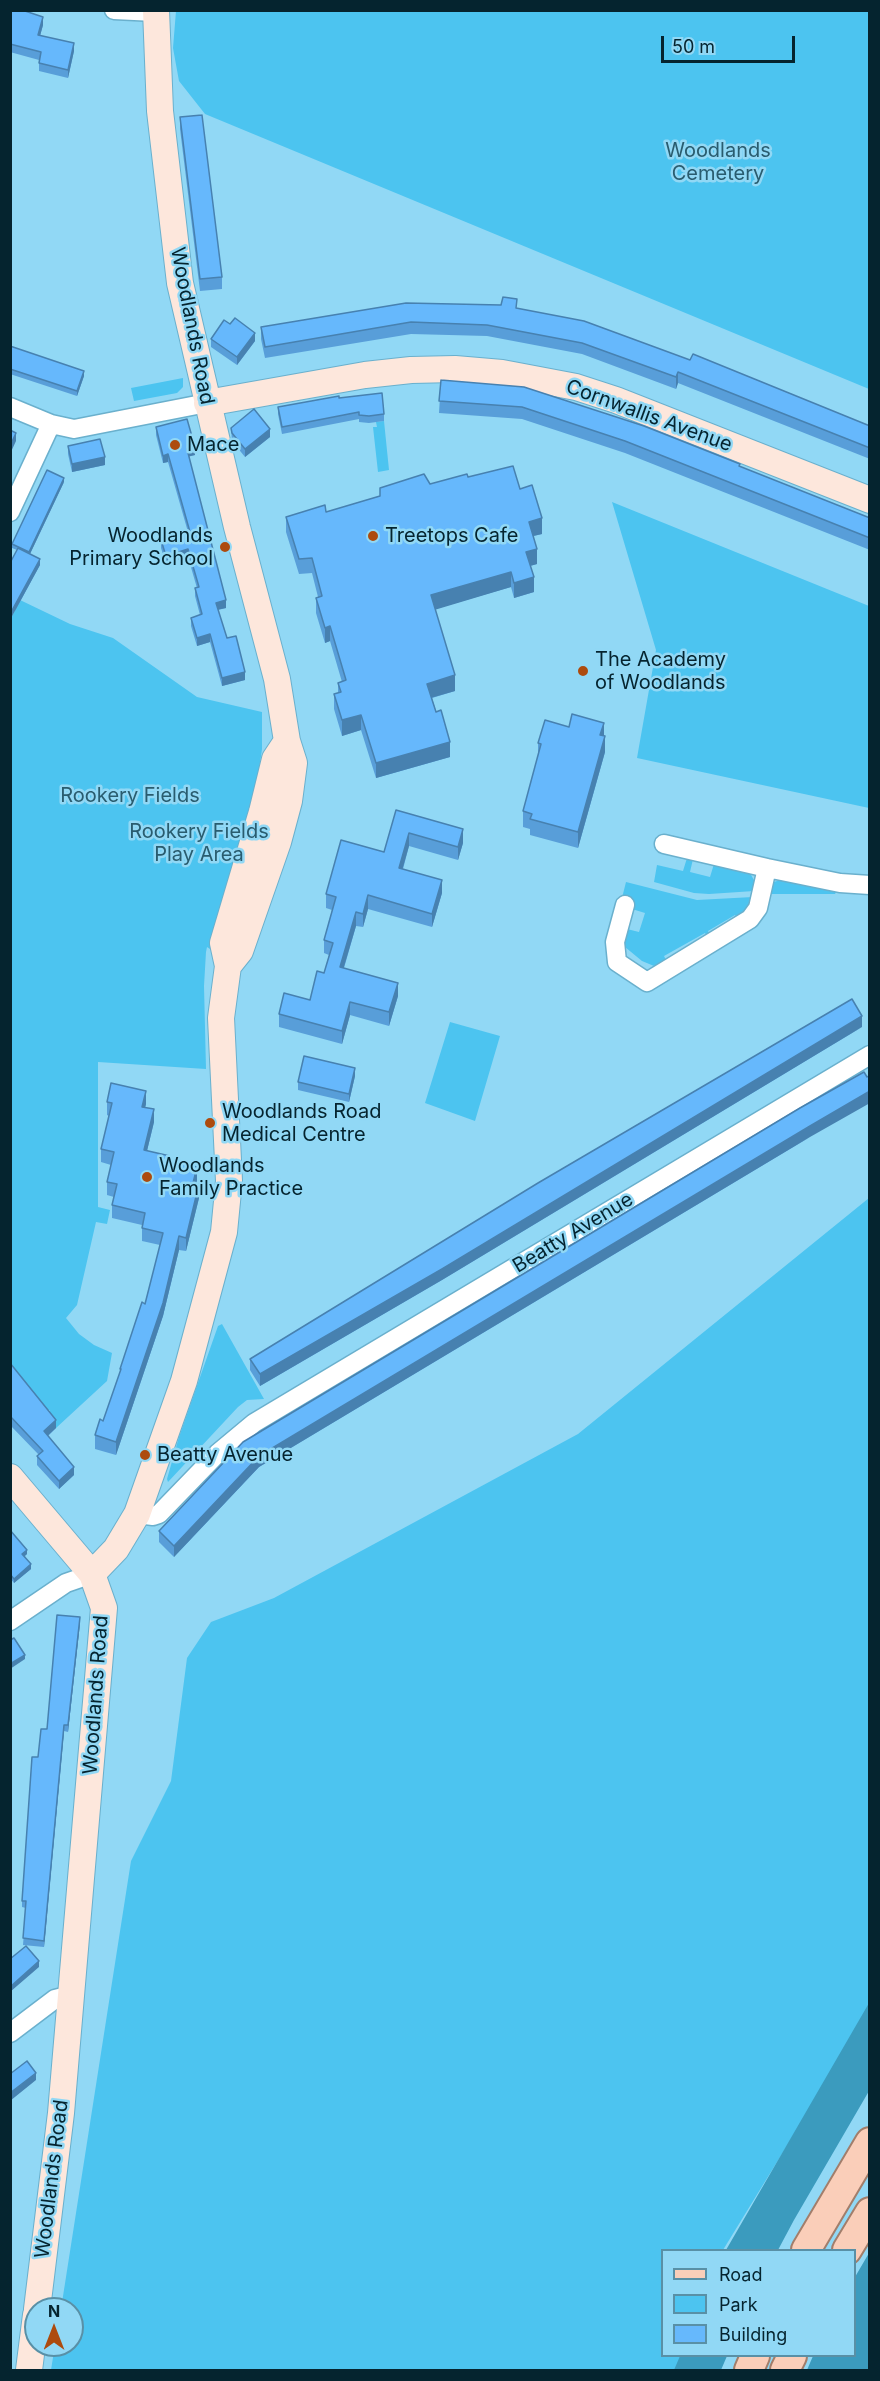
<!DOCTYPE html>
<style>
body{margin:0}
#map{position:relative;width:880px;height:2381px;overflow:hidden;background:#91d8f5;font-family:Inter,sans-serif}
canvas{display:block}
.frame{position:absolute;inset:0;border:12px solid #05242f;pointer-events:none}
.legend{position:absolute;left:661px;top:2249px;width:195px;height:108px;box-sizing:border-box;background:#91d8f5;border:2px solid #5990a6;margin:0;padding:8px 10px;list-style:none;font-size:18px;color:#05242f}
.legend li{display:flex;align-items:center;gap:12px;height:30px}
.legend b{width:30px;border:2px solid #5990a6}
.north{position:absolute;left:24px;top:2297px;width:60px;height:60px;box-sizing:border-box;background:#91d8f5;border:2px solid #5990a6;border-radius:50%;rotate:0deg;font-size:16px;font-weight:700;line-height:24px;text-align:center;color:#05242f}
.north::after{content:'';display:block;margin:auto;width:21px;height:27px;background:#ad4b0e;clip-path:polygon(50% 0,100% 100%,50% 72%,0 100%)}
.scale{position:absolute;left:661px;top:36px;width:134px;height:27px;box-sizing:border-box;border:3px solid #05242f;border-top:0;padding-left:8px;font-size:18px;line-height:21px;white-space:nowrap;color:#05242f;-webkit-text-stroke:4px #91d8f5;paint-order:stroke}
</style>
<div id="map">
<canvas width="880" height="2381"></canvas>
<div class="frame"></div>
<ul class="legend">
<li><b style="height:8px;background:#faceb9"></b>Road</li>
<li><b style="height:16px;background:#4cc4f0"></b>Park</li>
<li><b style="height:16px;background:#66b8fc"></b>Building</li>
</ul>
<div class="north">N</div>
<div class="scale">50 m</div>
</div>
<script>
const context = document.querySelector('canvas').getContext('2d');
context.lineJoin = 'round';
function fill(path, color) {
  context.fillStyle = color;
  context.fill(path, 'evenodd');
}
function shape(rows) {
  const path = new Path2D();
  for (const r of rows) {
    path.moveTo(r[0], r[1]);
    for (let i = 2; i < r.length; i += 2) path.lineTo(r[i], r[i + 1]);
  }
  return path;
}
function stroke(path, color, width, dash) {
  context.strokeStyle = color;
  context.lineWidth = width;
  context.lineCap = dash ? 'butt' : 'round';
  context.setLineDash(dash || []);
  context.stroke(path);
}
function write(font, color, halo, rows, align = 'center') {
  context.font = font + ' Inter,sans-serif';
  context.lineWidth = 5;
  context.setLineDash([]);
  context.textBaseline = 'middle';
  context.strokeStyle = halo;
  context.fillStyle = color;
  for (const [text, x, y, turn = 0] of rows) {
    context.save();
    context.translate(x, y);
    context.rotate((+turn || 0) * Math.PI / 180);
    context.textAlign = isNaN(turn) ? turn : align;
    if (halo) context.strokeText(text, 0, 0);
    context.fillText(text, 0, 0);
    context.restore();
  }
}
const green = shape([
 [176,11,869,11,869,389,205,114,179,81,173,48],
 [183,378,183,387,177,393,134,401,131,388],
 [384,421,389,470,378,472,373,427,377,427,376,422],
 [612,502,869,606,869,808,637,758,656,650],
 [20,600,70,624,113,638,197,697,262,712,262,749,256,792,210,949,207,947,206,952,204,986,206,1069,98,1062,98,1207,110,1210,107,1224,96,1222,77,1305,66,1318,79,1334,94,1345,112,1353,107,1381,56,1428,47,1418,50,1410,42,1410,11,1371,10,620],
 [687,858,693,859,690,872,710,877,714,864,750,873,755,882,754,891,709,894,694,893,654,882,657,865,683,871],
 [783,879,837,890,835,894,769,894,774,882],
 [626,882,697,900,753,897,750,909,739,920,735,915,708,931,711,937,708,938,705,933,664,956,667,962,654,966,642,961,625,947,623,941,627,929,639,932,645,913,632,909,621,902],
 [450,1022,500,1036,475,1121,425,1103],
 [869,1198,869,2012,723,2250,662,2250,662,2356,681,2356,675,2370,51,2370,55,2345,72,2345,72,2309,61,2309,131,1861,171,1781,187,1658,211,1622,274,1598,578,1434],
 [222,1324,264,1399,247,1400,238,1407,168,1482,167,1479,179,1437,218,1326]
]);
const forest = shape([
 [869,2003,869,2091,794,2220,778,2250,726,2250],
 [869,2253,869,2370,807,2370,813,2356,854,2356,855,2277],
 [680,2356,727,2356,721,2370,674,2370]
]);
const street = shape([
 [114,10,155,12],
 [10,407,51,424,74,429,207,403],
 [10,512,51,424],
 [664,844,767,868],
 [625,905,615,942,617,962,647,982,750,919,758,908,767,868,840,883,870,885],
 [137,1514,153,1516,159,1514,218,1453,254,1423,870,1055],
 [10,1621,66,1583,92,1574],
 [10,2033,55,1999,71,1995]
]);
const secondary = shape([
 [156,10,160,111,180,283,237,527,277,679,287,741,294,763,289,801,278,842,240,951,228,966],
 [207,403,365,375,411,370,455,369,502,373,576,387,616,400,870,500],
 [10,1477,92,1574,104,1608,61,2113,37,2309],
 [92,1574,116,1549,137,1514,184,1381,224,1232,229,1181,221,1018,228,966,223,943,262,812,275,759,287,741],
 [29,2370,36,2315]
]);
const primary = shape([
 [806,2250,870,2142],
 [847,2250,870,2212],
 [749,2370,755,2356],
 [785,2370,792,2356]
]);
const wall = shape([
 [10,10,43,25,40,36,74,51,68,78,39,71,39,60,10,52],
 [180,117,222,277,222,289,200,291,180,129],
 [517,308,870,426,870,459,678,383,676,389,582,354,487,336,411,334,265,358,261,339,261,327],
 [211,339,255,341,237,365,211,347],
 [10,346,84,376,77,396,10,374],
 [441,380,740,467,870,518,870,550,625,453,522,419,439,413],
 [339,398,384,414,384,421,369,423,359,422,359,419,282,434,278,414,278,407],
 [156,427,195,455,189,456,226,608,218,610,227,638,245,680,222,686,210,642,197,646,191,626,191,618,200,615,195,596,195,588,197,588,188,557,166,564,161,548,161,540,188,532,168,462,163,463,156,435],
 [231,428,270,437,245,457,232,441],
 [68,446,105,465,72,472,68,454],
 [468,477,520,489,542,534,533,536,537,564,530,566,534,592,514,598,511,587,435,609,455,691,432,698,450,757,376,778,361,730,342,736,334,709,334,694,338,693,338,683,342,682,330,641,325,643,316,613,316,598,318,597,312,573,299,574,286,532,286,517,326,512,380,496,380,488,430,484],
 [64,482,30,554,40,565,15,611,17,550,12,548,12,544],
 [604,736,605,752,578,848,530,835,530,829,523,827,523,811,538,756,538,743],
 [396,810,463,843,458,860,409,846,403,869,442,893,432,927,368,909,363,927,356,926,344,968,398,996,389,1026,350,1015,342,1044,279,1027,279,1014,310,1000,324,973,329,955,324,953,324,940,332,910,326,908,326,894,384,852],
 [862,1027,442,1280,260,1386,250,1370,250,1359],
 [355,1076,349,1102,298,1090,298,1082],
 [107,1102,146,1104,145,1107,154,1122,147,1151,170,1160,197,1180,196,1184,199,1198,186,1251,179,1250,163,1316,116,1455,95,1449,95,1435,103,1421,120,1374,120,1369,145,1304,160,1245,142,1241,142,1225,112,1218,112,1205,114,1197,107,1195,107,1182,111,1165,101,1162,101,1149,109,1116,107,1115],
 [810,1137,259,1467,174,1557,159,1542,159,1531,243,1442],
 [10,1363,56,1428,48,1436,74,1475,59,1489,37,1465,37,1456,39,1455,10,1425],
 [10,1530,27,1554,25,1556,31,1569,14,1583,10,1578],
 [80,1623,68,1732,64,1731,44,1947,23,1945,26,1908,22,1907,22,1901,38,1757]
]);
const shadedWall = shape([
 [43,17,43,25,38,43,38,35],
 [74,43,74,51,68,78,68,70],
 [255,333,255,341,237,365,237,357],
 [84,371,84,376,77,396,77,391],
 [678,372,678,383,676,389,676,377],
 [270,429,270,437,245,457,245,449],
 [16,433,16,441,10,454,10,446],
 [195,447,195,455,187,457,187,449],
 [168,454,168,462,163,463,163,456],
 [105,457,105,465,72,472,72,464],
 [64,478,64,482,29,556,29,552],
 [542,518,542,534,529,537,529,522],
 [188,549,188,557,166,564,166,556],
 [537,549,537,564,526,567,526,552],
 [40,559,40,565,10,620,10,614,15,605],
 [511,572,511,587,431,611,431,595],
 [534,577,534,592,514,598,514,583],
 [226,600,226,608,216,610,216,603],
 [330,626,330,641,325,643,325,628],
 [210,634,210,642,197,646,197,638],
 [245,672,245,680,222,686,222,678],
 [455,675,455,691,427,699,427,684],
 [361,715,361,730,342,736,342,720],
 [604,723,604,739,600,735],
 [605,736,605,752,578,848,578,832],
 [450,742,450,757,376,778,376,763],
 [463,829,463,843,458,860,458,847],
 [409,833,409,846,399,881,399,868],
 [442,880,442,893,432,927,432,914],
 [368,895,368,909,363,927,363,914],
 [356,912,356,926,340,980,340,967],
 [398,983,398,996,389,1026,389,1012],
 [350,1002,350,1015,342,1044,342,1031],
 [862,1016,862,1027,442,1280,260,1386,260,1374],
 [355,1068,355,1076,349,1102,349,1094],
 [146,1091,146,1104,142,1120,142,1107],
 [870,1091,870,1103,810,1137,259,1467,174,1557,174,1546,259,1456,810,1126],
 [154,1109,154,1122,144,1163,144,1150],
 [197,1167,197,1180,193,1196,193,1183],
 [199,1184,199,1198,186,1251,186,1238],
 [179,1236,179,1250,163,1316,116,1455,116,1442],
 [56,1420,56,1428,44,1439,44,1431],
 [74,1467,74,1475,59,1489,59,1481],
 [27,1550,27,1554,22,1558,22,1554],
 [31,1564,31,1569,14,1583,14,1579],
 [80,1617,80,1623,68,1732,68,1725],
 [25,1655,25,1659,10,1669,10,1664],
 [64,1725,64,1731,44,1947,44,1941],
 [39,1961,39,1967,10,1992,10,1987],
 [36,2073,36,2080,10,2101,10,2093]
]);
const building = shape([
 [10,10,22,10,43,17,38,35,74,43,68,70,39,63,41,52,10,44,10,10],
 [202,115,222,277,200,279,180,117,202,115],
 [503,297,517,299,516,308,584,321,690,360,693,354,870,426,870,448,678,372,676,377,582,343,487,325,411,322,265,347,261,327,406,303,501,305,503,297],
 [235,318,255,333,237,357,211,339,224,320,230,324,235,318],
 [10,346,84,371,77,391,10,369,10,346],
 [441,380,524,387,644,426,740,464,739,466,870,518,870,538,625,441,522,407,439,401,441,380],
 [382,393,384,414,369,416,359,415,359,412,282,427,278,407,339,396,339,398,382,393],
 [254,409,270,429,245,449,232,433,231,428,254,409],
 [187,419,195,447,187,449,226,600,216,603,227,638,236,636,245,672,222,678,210,634,197,638,191,618,202,614,195,588,199,587,188,549,166,556,161,540,190,532,168,454,163,456,156,427,187,419],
 [10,430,16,433,10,446,10,430],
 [100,439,105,457,72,464,68,446,100,439],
 [513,466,520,489,532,485,542,518,529,522,537,549,526,552,534,577,514,583,511,572,431,595,455,675,427,684,436,712,441,710,450,742,376,763,361,715,342,720,334,694,341,692,338,683,346,680,330,626,325,628,316,598,322,596,312,558,299,559,286,517,325,505,326,512,380,496,380,488,424,474,430,484,467,474,468,477,513,466],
 [47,470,64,478,29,552,12,544,47,470],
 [18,548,40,559,10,614,10,563,18,548],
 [572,714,604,723,600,735,605,736,578,832,530,819,532,814,523,811,541,744,538,743,545,720,569,727,572,714],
 [396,810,463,829,458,847,409,833,399,868,442,880,432,914,368,895,363,914,356,912,340,967,398,983,389,1012,350,1002,342,1031,279,1014,284,993,310,1000,317,971,324,973,333,943,324,940,336,897,326,894,341,840,384,852,396,810],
 [852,999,862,1016,442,1269,260,1374,250,1359,538,1183,852,999],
 [304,1056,355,1068,349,1094,298,1082,304,1056],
 [864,1072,867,1077,870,1075,870,1091,810,1126,259,1456,174,1546,159,1531,243,1442,800,1108,864,1072],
 [111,1083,146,1091,142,1107,154,1109,144,1150,170,1156,169,1160,197,1167,193,1183,199,1184,186,1238,179,1236,163,1303,116,1442,95,1435,100,1419,103,1421,121,1369,120,1369,142,1302,145,1304,163,1233,142,1228,145,1213,112,1205,117,1184,107,1182,114,1152,101,1149,112,1103,107,1102,111,1083],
 [10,1363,56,1420,44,1431,74,1467,59,1481,37,1456,43,1451,10,1416,10,1363],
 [10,1530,27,1550,22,1554,31,1564,14,1579,10,1574,10,1530],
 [57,1615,80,1617,68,1725,64,1725,44,1941,23,1938,26,1901,22,1901,32,1757,38,1757,41,1729,47,1729,57,1615],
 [14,1638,25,1655,10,1664,10,1640,14,1638],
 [26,1946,39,1961,10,1987,10,1959,26,1946],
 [27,2061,36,2073,10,2093,10,2074,27,2061]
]);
const markers = [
 [175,445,6,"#ad4b0e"],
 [373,536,6,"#ad4b0e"],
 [225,547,6,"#ad4b0e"],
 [583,671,6,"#ad4b0e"],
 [210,1123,6,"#ad4b0e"],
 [147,1177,6,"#ad4b0e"],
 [145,1455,6,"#ad4b0e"]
];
const parkNames = [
 ["Woodlands",718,151],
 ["Cemetery",718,174],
 ["Rookery Fields",130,796],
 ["Rookery Fields",199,832],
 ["Play Area",199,855]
];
const streetNames = [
 ["Woodlands Road",192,326,79],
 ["Cornwallis Avenue",649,416,20],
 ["Beatty Avenue",573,1233,-31],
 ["Woodlands Road",96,1695,-86],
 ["Woodlands Road",52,2179,-83]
];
const poiNames = [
 ["Mace",187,445],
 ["Woodlands",213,536,"right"],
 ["Primary School",213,559,"right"],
 ["Treetops Cafe",385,536],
 ["The Academy",595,660],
 ["of Woodlands",595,683],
 ["Woodlands Road",222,1112],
 ["Medical Centre",222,1135],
 ["Woodlands",159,1166],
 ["Family Practice",159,1189],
 ["Beatty Avenue",157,1455]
];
fill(green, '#4cc4f0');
fill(forest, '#3b9bbe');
stroke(street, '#6ab0cd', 21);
stroke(secondary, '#6ab0cd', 28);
stroke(primary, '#a27e6b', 32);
stroke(street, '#fff', 18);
stroke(secondary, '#fde7dc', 26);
stroke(primary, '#faceb9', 28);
fill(wall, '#589ed9');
fill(shadedWall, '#4781b0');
fill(building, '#66b8fc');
stroke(building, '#4781b0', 1.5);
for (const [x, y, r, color] of markers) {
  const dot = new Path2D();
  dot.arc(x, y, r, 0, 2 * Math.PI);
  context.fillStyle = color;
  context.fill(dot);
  stroke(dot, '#91d8f5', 2);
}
write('20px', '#295c6f', '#91d8f5', parkNames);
write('20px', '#05242f', '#91d8f5', streetNames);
write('20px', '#05242f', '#91d8f5', poiNames, 'left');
</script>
